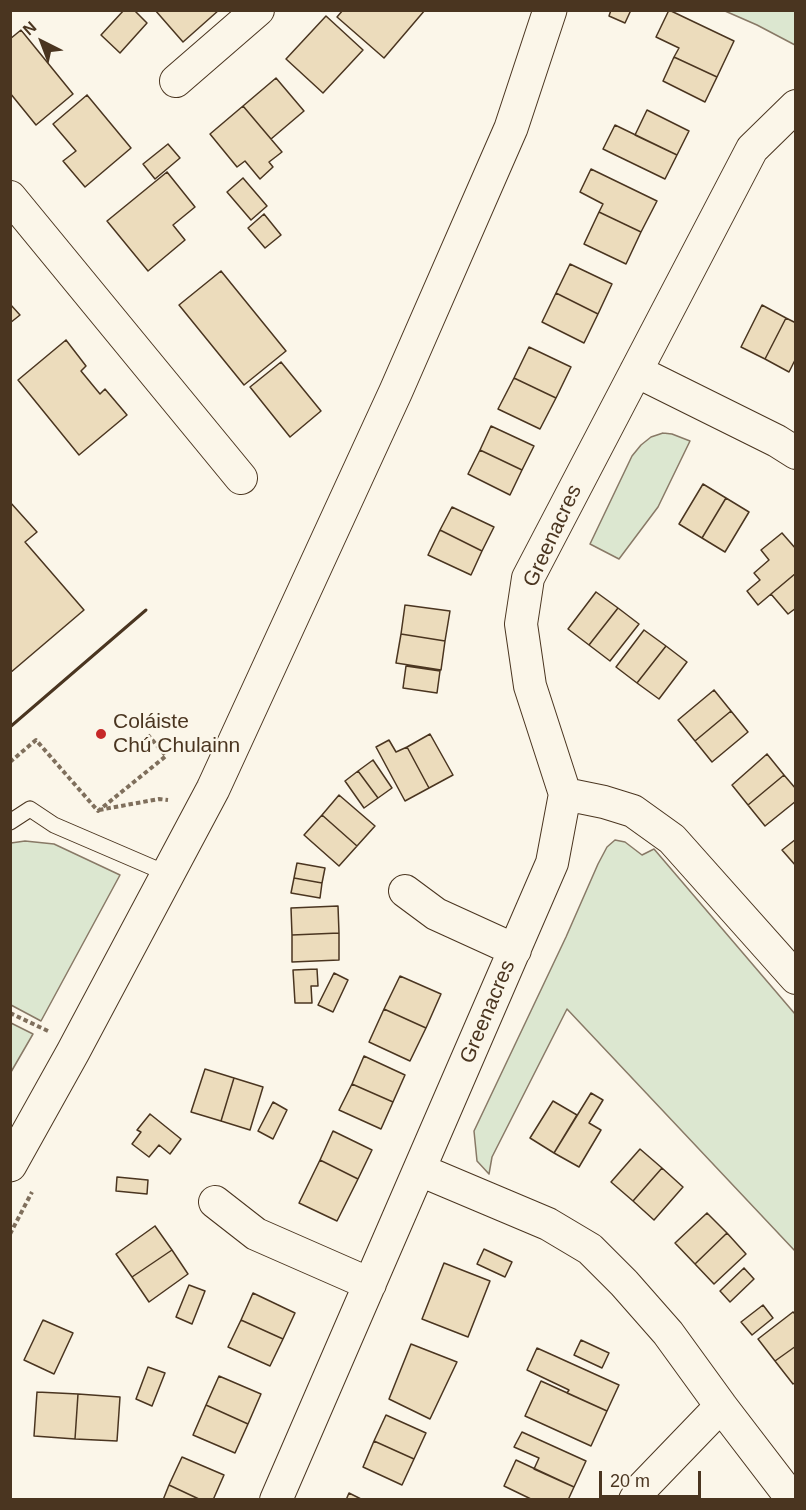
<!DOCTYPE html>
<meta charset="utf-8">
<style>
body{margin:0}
#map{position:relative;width:806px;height:1510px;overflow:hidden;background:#fbf6e9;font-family:Helvetica,sans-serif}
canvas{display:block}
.frame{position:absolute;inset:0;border:12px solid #4a3520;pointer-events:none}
.north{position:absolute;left:12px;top:12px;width:60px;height:60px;-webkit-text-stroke:4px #fbf6e9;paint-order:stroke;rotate:318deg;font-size:16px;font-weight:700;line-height:24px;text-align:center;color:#4a3520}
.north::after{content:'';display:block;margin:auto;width:21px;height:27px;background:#4a3520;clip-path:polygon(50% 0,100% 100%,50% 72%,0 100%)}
.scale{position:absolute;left:599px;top:1471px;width:102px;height:27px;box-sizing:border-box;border:3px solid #4a3520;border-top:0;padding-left:8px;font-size:18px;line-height:21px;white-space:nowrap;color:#4a3520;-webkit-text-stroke:4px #fbf6e9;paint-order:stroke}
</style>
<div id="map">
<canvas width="806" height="1510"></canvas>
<div class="frame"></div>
<div class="north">N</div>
<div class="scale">20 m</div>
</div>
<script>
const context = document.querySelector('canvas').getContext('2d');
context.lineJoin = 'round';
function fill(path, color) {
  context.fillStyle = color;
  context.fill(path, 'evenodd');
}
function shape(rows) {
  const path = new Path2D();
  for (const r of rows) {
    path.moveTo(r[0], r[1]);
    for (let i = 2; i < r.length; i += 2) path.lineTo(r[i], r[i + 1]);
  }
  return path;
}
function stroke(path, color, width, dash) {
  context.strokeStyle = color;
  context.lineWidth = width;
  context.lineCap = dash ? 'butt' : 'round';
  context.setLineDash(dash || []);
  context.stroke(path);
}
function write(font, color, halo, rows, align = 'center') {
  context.font = font + ' Helvetica,sans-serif';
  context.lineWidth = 4.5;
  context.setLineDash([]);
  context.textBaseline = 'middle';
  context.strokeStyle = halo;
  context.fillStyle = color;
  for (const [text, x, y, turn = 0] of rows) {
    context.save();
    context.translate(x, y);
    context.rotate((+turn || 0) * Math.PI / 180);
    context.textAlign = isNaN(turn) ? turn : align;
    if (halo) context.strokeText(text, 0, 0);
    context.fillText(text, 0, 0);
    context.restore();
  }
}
const green = shape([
 [725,11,795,11,795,45,757,25,725,11],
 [663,433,672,434,690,441,658,507,619,559,590,544,632,456,641,445,651,437,663,433],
 [615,840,625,842,642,855,654,849,795,1014,795,1251,567,1009,492,1157,489,1174,477,1161,474,1131,566,937,598,864,607,847,615,840],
 [25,841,54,844,120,875,41,1021,11,1005,11,843,25,841],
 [11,1023,33,1034,11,1072,11,1023]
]);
const building = shape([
 [124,10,134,10,147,23,120,53,101,35,124,10],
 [155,10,219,10,183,42,155,10],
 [343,10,425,10,384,58,337,17,343,10],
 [611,10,631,10,625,23,609,16,611,10],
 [669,10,734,41,717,77,674,57,679,48,656,37,669,10],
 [326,16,363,50,323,93,286,59,326,16],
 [21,30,73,94,36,125,10,93,10,39,21,30],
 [674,57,717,77,705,102,663,81,674,57],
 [276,78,304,111,271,139,243,106,276,78],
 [87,95,131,148,85,187,63,161,76,151,53,124,87,95],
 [243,106,282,152,269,162,273,167,260,179,245,161,237,167,210,134,243,106],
 [647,110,689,131,677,155,635,135,647,110],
 [615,125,677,155,665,179,603,149,615,125],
 [168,144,180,158,155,179,143,164,168,144],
 [591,169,657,201,641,232,599,212,603,204,580,192,591,169],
 [167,172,195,207,173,225,185,240,148,271,107,221,167,172],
 [243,178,267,206,251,220,227,192,243,178],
 [599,212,641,232,626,264,584,244,599,212],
 [264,214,281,235,265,248,248,228,264,214],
 [570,264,612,284,598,314,556,293,570,264],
 [221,271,286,351,244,385,179,305,221,271],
 [556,293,598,314,584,343,542,322,556,293],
 [10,304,20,315,10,323,10,304],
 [762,305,786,318,765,359,741,347,762,305],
 [786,318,796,323,796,358,789,372,765,359,786,318],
 [66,340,86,366,81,371,100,394,105,389,127,415,79,455,18,380,66,340],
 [529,347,571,367,556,398,514,378,529,347],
 [281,362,321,411,290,437,250,387,281,362],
 [514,378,556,398,540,429,498,409,514,378],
 [491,426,534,446,522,470,480,450,491,426],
 [480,450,522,470,510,495,468,474,480,450],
 [703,484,726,498,702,538,679,524,703,484],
 [726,498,749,512,725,552,702,538,726,498],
 [10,502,37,532,25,542,84,610,10,673,10,502],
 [452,507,494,527,482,551,440,530,452,507],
 [440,530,482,551,471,575,428,555,440,530],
 [782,533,796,549,796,573,758,605,747,591,760,580,754,573,769,560,761,550,782,533],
 [796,573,796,608,788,614,771,594,796,573],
 [596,592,618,608,589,645,568,629,596,592],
 [405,605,450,611,445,641,401,634,405,605],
 [618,608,639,624,610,661,589,645,618,608],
 [644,630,666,646,637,683,616,667,644,630],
 [401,634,445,641,441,670,396,663,401,634],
 [666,646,687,662,659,699,637,683,666,646],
 [406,666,440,671,437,693,403,688,406,666],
 [714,690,731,711,695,741,678,720,714,690],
 [731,711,748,732,712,762,695,741,731,711],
 [430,734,453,775,429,788,407,747,430,734],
 [389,740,396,752,407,747,429,788,405,801,376,747,389,740],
 [767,754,784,775,748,805,732,785,767,754],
 [373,760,392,788,378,798,358,771,373,760],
 [358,771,378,798,364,808,345,781,358,771],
 [784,775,796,789,796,801,765,826,748,805,784,775],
 [339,795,375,826,357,846,322,815,339,795],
 [322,815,357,846,339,866,304,835,322,815],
 [796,839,796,866,782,850,796,839],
 [297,863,325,868,322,883,294,878,297,863],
 [294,878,322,883,320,898,291,893,294,878],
 [338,906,339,933,292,935,291,908,338,906],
 [339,933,339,960,292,962,292,935,339,933],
 [317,969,318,986,311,986,312,1003,295,1003,293,970,317,969],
 [334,973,348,980,333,1012,318,1005,334,973],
 [400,976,441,994,426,1028,384,1009,400,976],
 [384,1009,426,1028,410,1061,369,1042,384,1009],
 [364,1056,405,1075,393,1102,352,1084,364,1056],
 [205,1069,234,1078,221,1121,191,1112,205,1069],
 [234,1078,263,1087,250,1130,221,1121,234,1078],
 [352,1084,393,1102,381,1129,339,1110,352,1084],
 [591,1093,603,1100,589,1123,601,1130,579,1167,554,1153,591,1093],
 [553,1101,577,1115,554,1153,530,1138,553,1101],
 [273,1102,287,1110,273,1139,258,1131,273,1102],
 [150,1114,181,1139,170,1154,159,1145,149,1157,132,1144,141,1132,137,1130,150,1114],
 [333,1131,372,1150,358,1179,320,1160,333,1131],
 [640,1149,662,1168,633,1201,611,1182,640,1149],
 [320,1160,358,1179,337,1221,299,1203,320,1160],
 [662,1168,683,1187,654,1220,633,1201,662,1168],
 [117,1177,148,1180,147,1194,116,1191,117,1177],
 [707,1213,727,1233,695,1264,675,1243,707,1213],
 [155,1226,172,1250,132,1277,116,1254,155,1226],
 [727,1233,746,1254,714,1284,695,1264,727,1233],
 [484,1249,512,1262,505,1277,477,1264,484,1249],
 [172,1250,188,1274,149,1302,132,1277,172,1250],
 [444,1263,490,1281,468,1337,422,1319,444,1263],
 [744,1268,754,1279,730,1302,720,1291,744,1268],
 [189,1285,205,1291,192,1324,176,1317,189,1285],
 [253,1293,295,1313,283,1339,241,1320,253,1293],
 [763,1305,773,1318,752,1335,741,1322,763,1305],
 [793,1312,796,1315,796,1346,775,1361,758,1339,793,1312],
 [43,1320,73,1333,54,1374,24,1360,43,1320],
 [241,1320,283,1339,270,1366,228,1347,241,1320],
 [581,1340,609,1353,602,1368,574,1355,581,1340],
 [411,1344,457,1362,430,1419,389,1399,411,1344],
 [796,1346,796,1382,793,1384,775,1361,796,1346],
 [537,1348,619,1385,607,1411,567,1393,569,1390,527,1370,537,1348],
 [148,1367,165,1373,152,1406,136,1399,148,1367],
 [219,1376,261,1394,248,1424,206,1405,219,1376],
 [541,1381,607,1411,591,1446,525,1416,541,1381],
 [37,1392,78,1394,75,1439,34,1436,37,1392],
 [78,1394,120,1397,117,1441,75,1439,78,1394],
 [206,1405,248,1424,235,1453,193,1435,206,1405],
 [386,1415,426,1433,414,1459,374,1441,386,1415],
 [522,1432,586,1461,574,1487,534,1469,539,1458,514,1447,522,1432],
 [374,1441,414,1459,402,1485,363,1467,374,1441],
 [182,1457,224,1475,213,1500,201,1500,169,1485,182,1457],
 [516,1460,574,1487,568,1500,533,1500,504,1486,516,1460],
 [169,1485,201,1500,163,1500,169,1485],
 [349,1493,363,1500,346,1500,349,1493]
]);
const path = shape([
 [10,762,36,740,98,811,166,756,148,735],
 [99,810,159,799,168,800],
 [10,1013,48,1031],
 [10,1234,32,1192]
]);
const lane = shape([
 [10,822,30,809,54,825,168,874]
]);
const street = shape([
 [176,81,258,10],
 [10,197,241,478],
 [636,371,777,441,796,453],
 [565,794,604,802,633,811,672,839,796,978],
 [405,891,436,914,515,950],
 [420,1170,548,1224,590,1249,624,1283,668,1333,721,1406,793,1500],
 [215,1202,256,1234,370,1284],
 [276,1500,552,863,565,794,530,686,521,624,528,578,752,149,796,106],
 [635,1500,643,1487,721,1406]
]);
const secondary = shape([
 [10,1165,73,1052,213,789,396,391,511,128,550,10]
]);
const wall = shape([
 [10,727,146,610]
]);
const markers = [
 [101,734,6,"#c62828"]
];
const streetNames = [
 ["Greenacres",553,536,-65],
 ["Greenacres",488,1012,-67]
];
const poiNames = [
 ["Coláiste",113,722],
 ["Chú Chulainn",113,746]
];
fill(green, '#dce7d0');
stroke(green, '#887966', 1.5);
fill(building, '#ecdcbc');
stroke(building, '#4a3520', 1.5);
stroke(lane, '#4a3520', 17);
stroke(street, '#4a3520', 34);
stroke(secondary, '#4a3520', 35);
stroke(path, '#7f6f5c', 4, [4.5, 3]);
stroke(lane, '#fbf6e9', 15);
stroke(street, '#fbf6e9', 32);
stroke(secondary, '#fbf6e9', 33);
stroke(wall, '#4a3520', 3);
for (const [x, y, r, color] of markers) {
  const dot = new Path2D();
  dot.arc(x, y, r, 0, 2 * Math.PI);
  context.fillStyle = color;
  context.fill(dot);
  stroke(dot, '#fbf6e9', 2);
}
write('21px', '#4a3520', '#fbf6e9', streetNames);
write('21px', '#4a3520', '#fbf6e9', poiNames, 'left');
</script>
